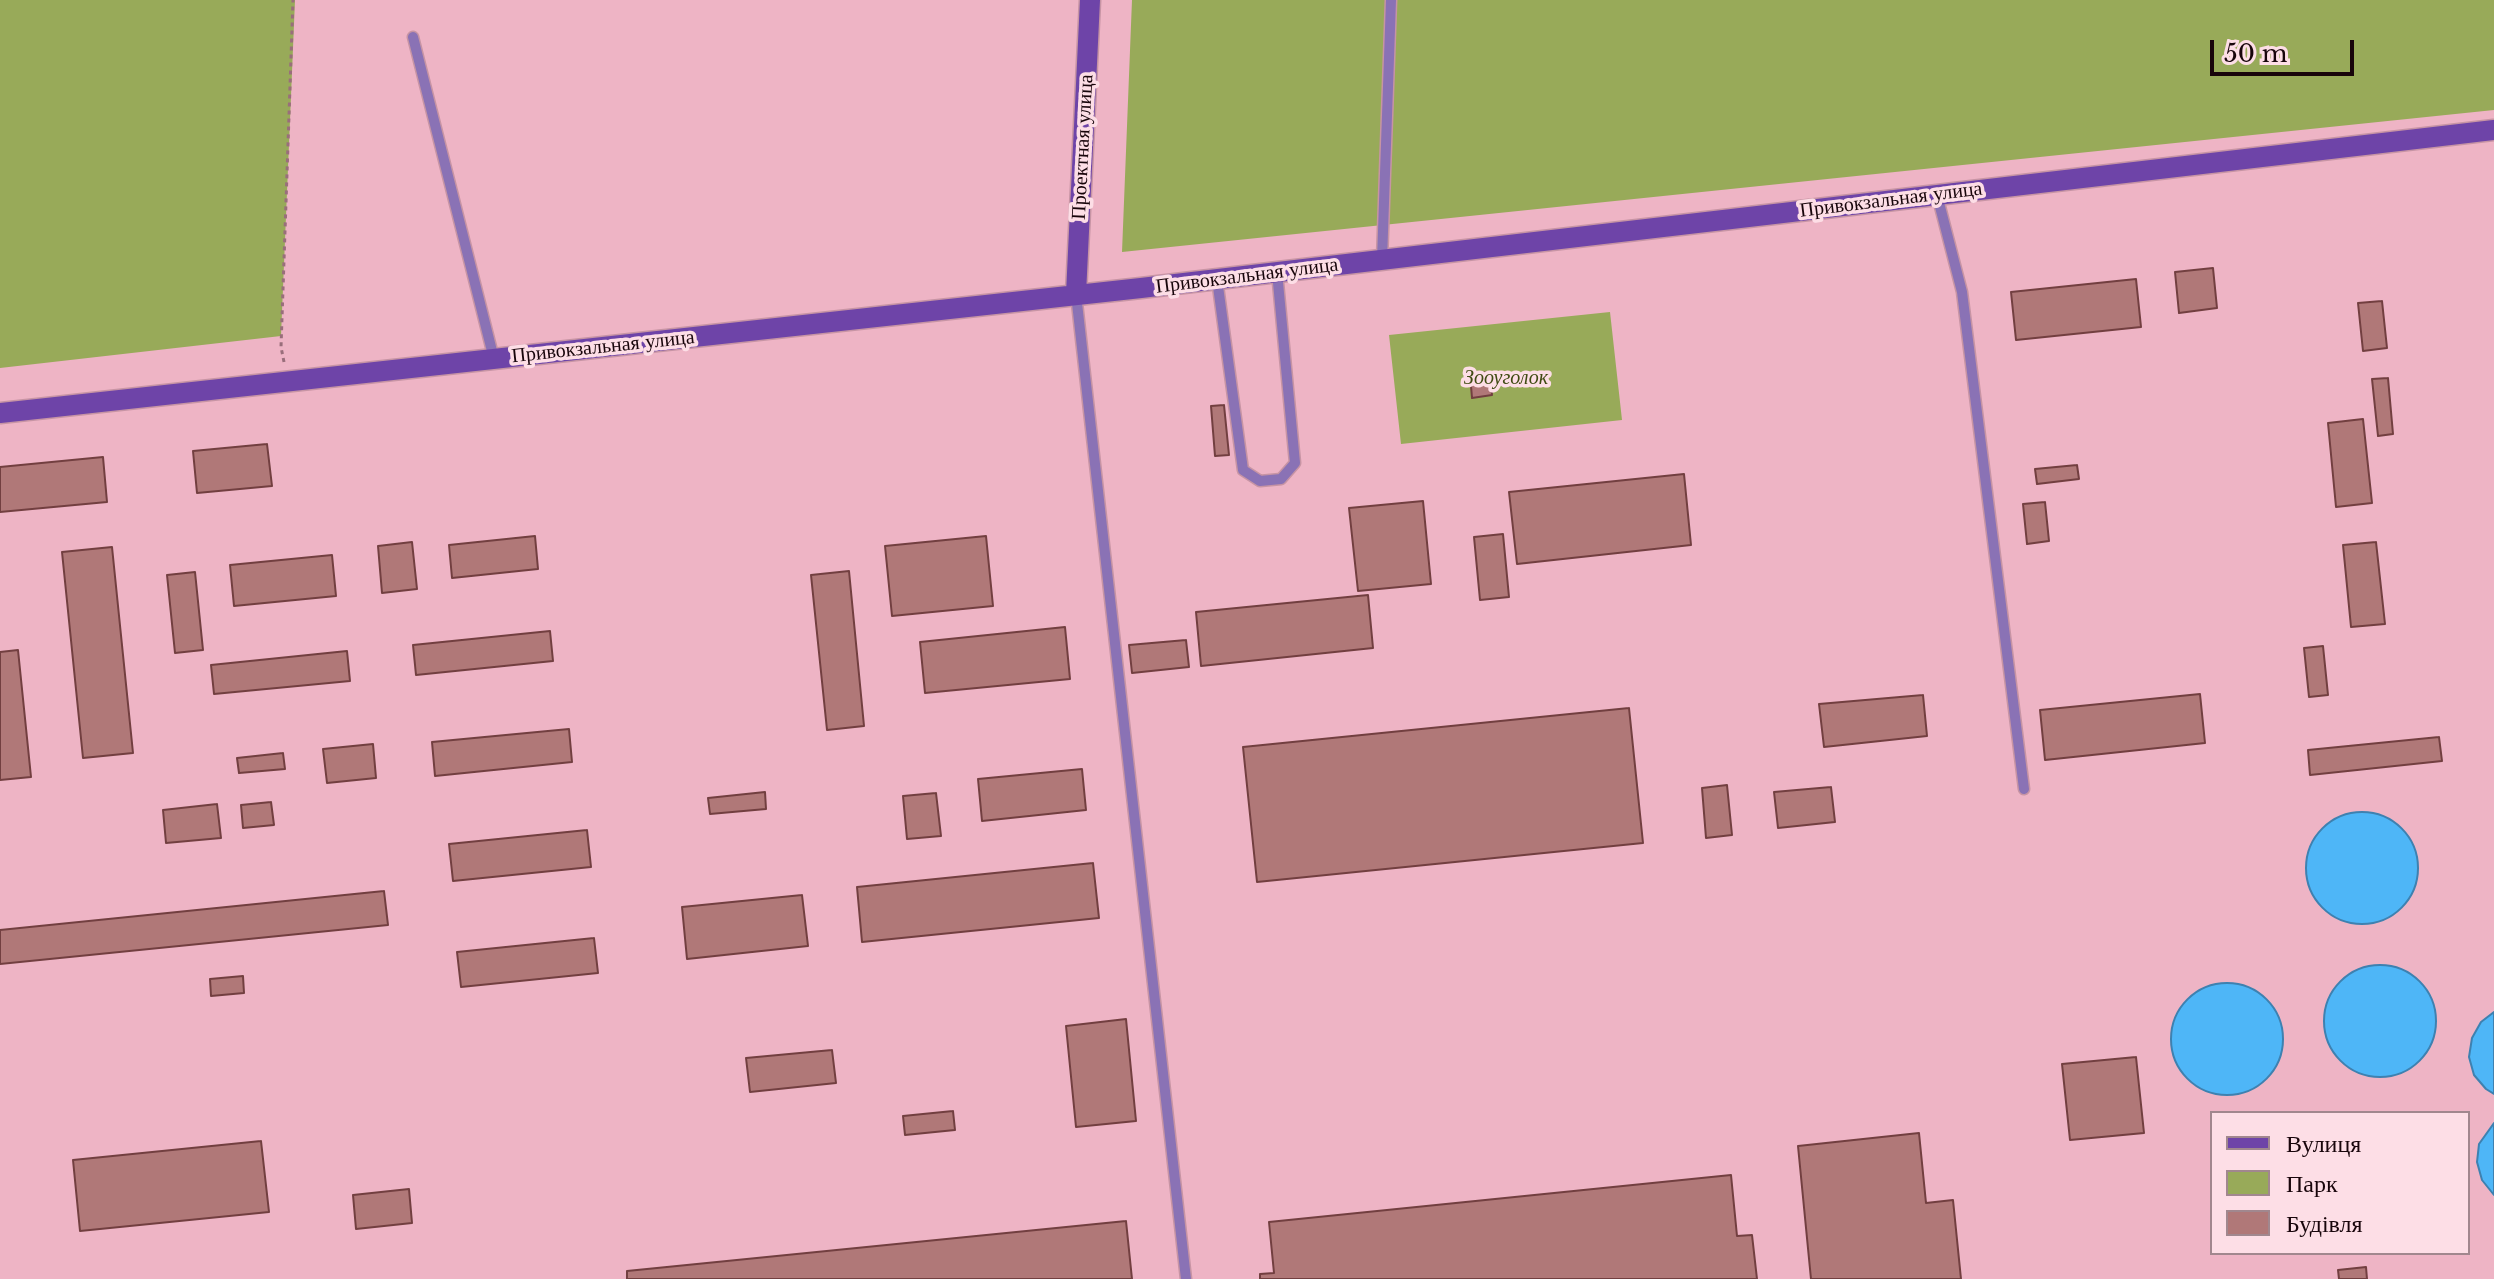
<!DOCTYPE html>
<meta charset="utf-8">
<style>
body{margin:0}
#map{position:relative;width:2494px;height:1279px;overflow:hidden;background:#eeb4c5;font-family:"Libre Baskerville",serif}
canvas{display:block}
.legend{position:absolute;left:2210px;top:1111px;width:260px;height:144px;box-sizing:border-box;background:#fddee6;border:2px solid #a1878e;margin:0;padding:10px 14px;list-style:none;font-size:24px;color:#18050b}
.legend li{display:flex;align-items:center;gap:16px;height:40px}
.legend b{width:40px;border:2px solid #a1878e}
.scale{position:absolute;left:2210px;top:40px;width:144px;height:36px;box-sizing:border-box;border:4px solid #18050b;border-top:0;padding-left:10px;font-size:24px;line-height:28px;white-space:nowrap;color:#18050b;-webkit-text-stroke:6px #fddee6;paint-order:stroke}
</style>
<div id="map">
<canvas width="2494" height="1279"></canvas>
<ul class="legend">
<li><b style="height:10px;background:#6e44a8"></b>Вулиця</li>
<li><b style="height:22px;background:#98aa59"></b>Парк</li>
<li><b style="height:22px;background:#b07878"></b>Будівля</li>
</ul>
<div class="scale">50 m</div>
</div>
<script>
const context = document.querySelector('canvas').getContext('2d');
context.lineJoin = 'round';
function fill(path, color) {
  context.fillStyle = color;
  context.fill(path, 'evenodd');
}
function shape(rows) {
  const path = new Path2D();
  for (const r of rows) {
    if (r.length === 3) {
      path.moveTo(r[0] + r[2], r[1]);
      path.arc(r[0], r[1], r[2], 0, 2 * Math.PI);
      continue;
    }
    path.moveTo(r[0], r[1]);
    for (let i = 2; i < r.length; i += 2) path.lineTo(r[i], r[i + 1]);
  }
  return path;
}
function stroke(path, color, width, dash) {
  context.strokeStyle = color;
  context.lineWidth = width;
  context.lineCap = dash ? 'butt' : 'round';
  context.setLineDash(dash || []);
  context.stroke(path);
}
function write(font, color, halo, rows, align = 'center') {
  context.font = font + ' "Libre Baskerville",serif';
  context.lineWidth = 7;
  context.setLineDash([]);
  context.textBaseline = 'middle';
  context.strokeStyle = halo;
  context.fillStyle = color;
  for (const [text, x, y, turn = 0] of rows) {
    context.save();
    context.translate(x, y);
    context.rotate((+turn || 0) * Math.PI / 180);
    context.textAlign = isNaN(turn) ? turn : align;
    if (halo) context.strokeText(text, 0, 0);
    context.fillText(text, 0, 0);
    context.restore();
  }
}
const green = shape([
 [0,0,295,0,281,336,0,368],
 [1132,0,2494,0,2494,110,1122,252],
 [1610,312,1622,420,1401,444,1389,335]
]);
const water = shape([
 [2362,868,56],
 [2380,1021,56],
 [2227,1039,56],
 [2494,1012,2494,1094,2486,1089,2474,1075,2469,1057,2472,1038,2481,1022,2494,1012],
 [2494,1123,2494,1195,2482,1180,2477,1162,2479,1144,2494,1123]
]);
const building = shape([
 [2213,268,2217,308,2179,313,2175,272,2213,268],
 [2136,279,2141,327,2016,340,2011,292,2136,279],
 [2382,301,2387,348,2363,351,2358,303,2382,301],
 [1490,372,1492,395,1472,398,1470,374,1490,372],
 [2388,378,2393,434,2378,436,2372,379,2388,378],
 [1224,405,1229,455,1215,456,1211,406,1224,405],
 [2363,419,2372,503,2336,507,2328,423,2363,419],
 [267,444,272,486,197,493,193,451,267,444],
 [103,457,107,502,0,512,0,467,103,457],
 [2077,465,2079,479,2037,484,2035,469,2077,465],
 [1684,474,1691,545,1517,564,1509,492,1684,474],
 [1423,501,1431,584,1358,591,1349,508,1423,501],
 [2045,502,2049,541,2027,544,2023,504,2045,502],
 [1503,534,1509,597,1480,600,1474,537,1503,534],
 [535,536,538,569,452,578,449,545,535,536],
 [986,536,993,606,892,616,885,546,986,536],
 [412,542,417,589,382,593,378,546,412,542],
 [2376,542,2385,624,2351,627,2343,545,2376,542],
 [112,547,133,753,83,758,62,552,112,547],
 [332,555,336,596,234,606,230,565,332,555],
 [849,571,864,726,827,730,811,575,849,571],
 [195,572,203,650,175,653,167,575,195,572],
 [1368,595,1373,648,1201,666,1196,612,1368,595],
 [1065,627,1070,679,925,693,920,642,1065,627],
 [550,631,553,661,416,675,413,645,550,631],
 [1186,640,1189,667,1132,673,1129,645,1186,640],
 [2323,646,2328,695,2309,697,2304,648,2323,646],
 [18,650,31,777,0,780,0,652,18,650],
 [347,651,350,681,214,694,211,665,347,651],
 [2200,694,2205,743,2045,760,2040,710,2200,694],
 [1923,695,1927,736,1824,747,1819,704,1923,695],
 [1629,708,1643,843,1257,882,1243,747,1629,708],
 [569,729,572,762,435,776,432,742,569,729],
 [2439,737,2442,761,2310,775,2308,750,2439,737],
 [373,744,376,778,327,783,323,749,373,744],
 [283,753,285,769,239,773,237,758,283,753],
 [1082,769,1086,810,982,821,978,779,1082,769],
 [1727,785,1732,835,1706,838,1702,788,1727,785],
 [1831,787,1835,822,1778,828,1774,792,1831,787],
 [765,792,766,809,710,814,708,798,765,792],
 [936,793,941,836,907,839,903,796,936,793],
 [271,802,274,825,243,828,241,805,271,802],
 [217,804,221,838,166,843,163,810,217,804],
 [587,830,591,867,453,881,449,844,587,830],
 [1093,863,1099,918,862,942,857,887,1093,863],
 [384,891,388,925,0,964,0,930,384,891],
 [802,895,808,946,687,959,682,907,802,895],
 [594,938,598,973,461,987,457,952,594,938],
 [243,976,244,993,211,996,210,979,243,976],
 [1126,1019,1136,1121,1076,1127,1066,1026,1126,1019],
 [832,1050,836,1083,750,1092,746,1058,832,1050],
 [2136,1057,2144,1133,2070,1140,2062,1064,2136,1057],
 [953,1111,955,1130,905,1135,903,1116,953,1111],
 [1919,1133,1926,1203,1953,1200,1961,1279,1811,1279,1798,1146,1919,1133],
 [261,1141,269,1212,80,1231,73,1160,261,1141],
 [1731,1175,1737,1236,1752,1235,1757,1279,1260,1279,1260,1274,1274,1273,1269,1222,1731,1175],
 [409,1189,412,1223,356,1229,353,1195,409,1189],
 [1126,1221,1132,1279,627,1279,627,1271,1126,1221],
 [2366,1267,2367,1279,2339,1279,2338,1270,2366,1267]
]);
const path = shape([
 [284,362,281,347,293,0]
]);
const lane = shape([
 [413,37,494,359],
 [1937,195,1962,292,2024,789],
 [1382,260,1391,0],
 [1217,279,1243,470,1260,481,1281,479,1295,463,1277,272],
 [1076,294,1186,1279]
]);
const secondary = shape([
 [1076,294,1090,0],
 [0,413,1141,288,2494,130]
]);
const streetNames = [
 ["Проектная улица",1083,147,-87],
 ["Привокзальная улица",1891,200,-7],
 ["Привокзальная улица",1247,276,-7],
 ["Привокзальная улица",603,347,-6]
];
const parkNames = [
 ["Зооуголок",1506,378]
];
fill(green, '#98aa59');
fill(water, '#4eb6f7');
stroke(water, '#3e81b0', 2);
fill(building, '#b07878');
stroke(building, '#723f40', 2);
stroke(lane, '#c794a4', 13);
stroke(secondary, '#c794a4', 23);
stroke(path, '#996e7b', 3, [4, 4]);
stroke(lane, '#8a72b5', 10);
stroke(secondary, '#6e44a8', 20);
write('20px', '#18050b', '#fddee6', streetNames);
write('italic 20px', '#3f4a12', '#fddee6', parkNames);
</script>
